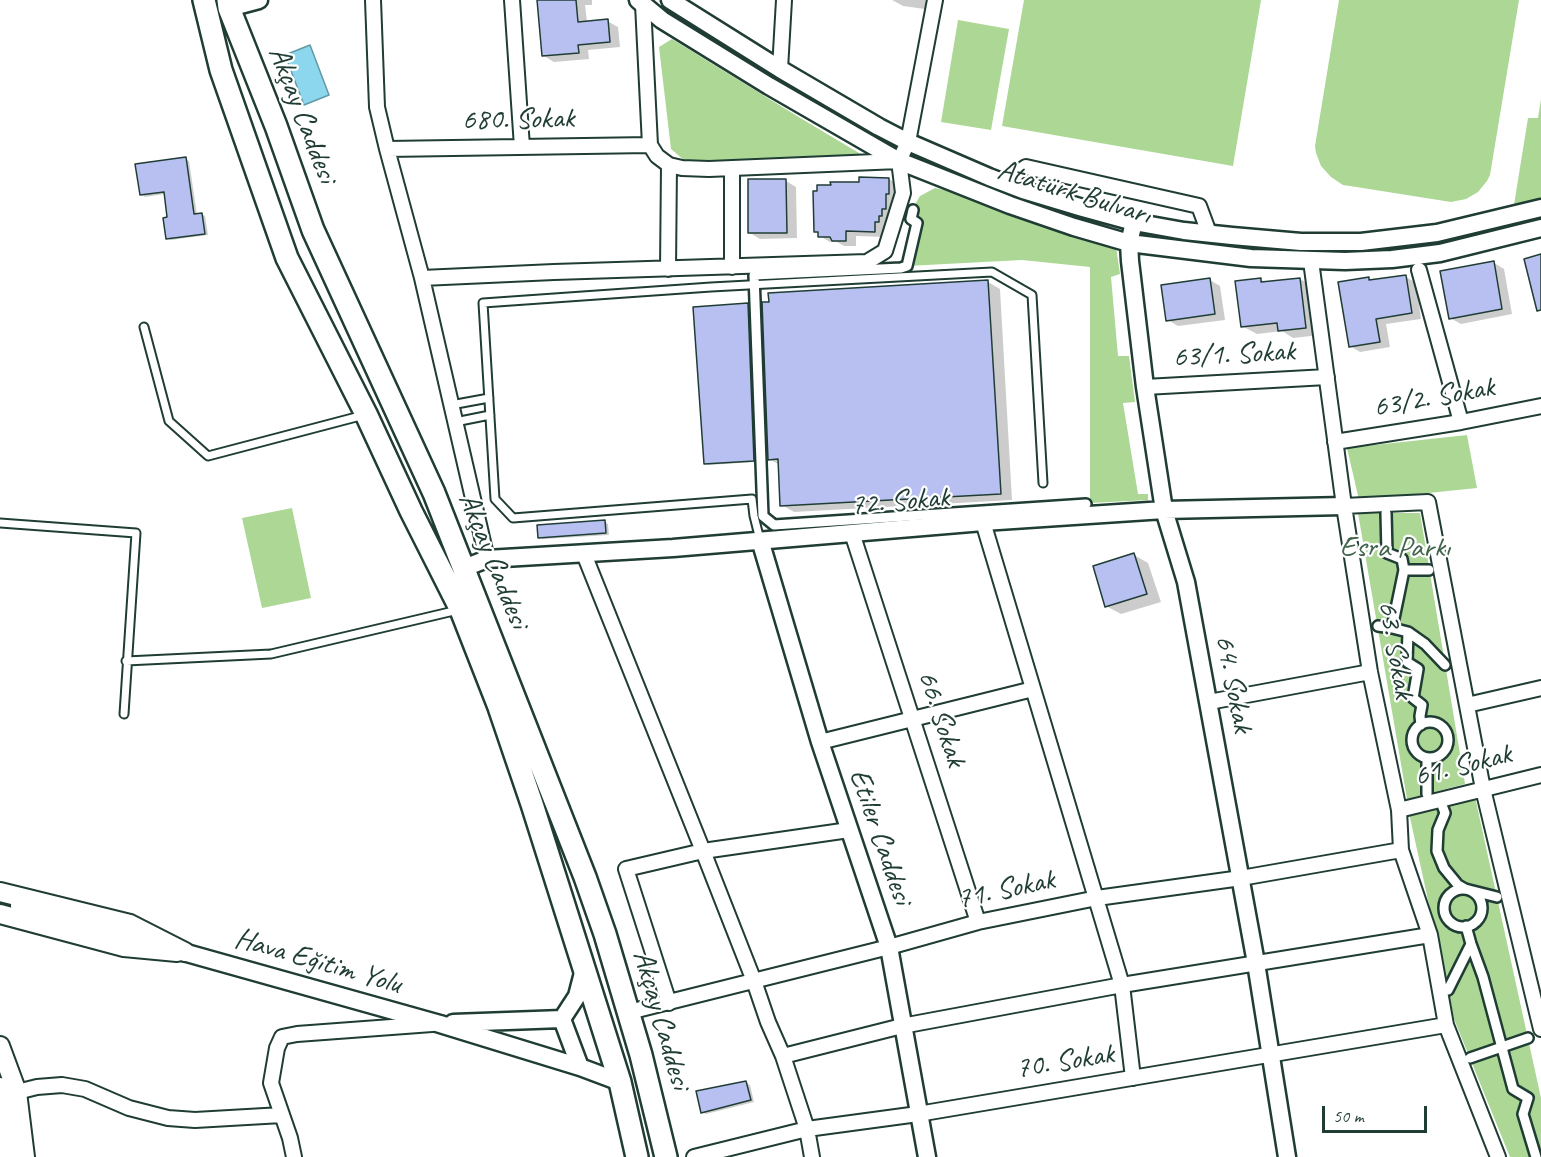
<!DOCTYPE html>
<meta charset="utf-8">
<style>
body{margin:0}
#map{position:relative;width:1541px;height:1157px;overflow:hidden;background:#fff;font-family:Caveat,sans-serif}
canvas{display:block}
.scale{position:absolute;left:1322px;top:1106px;width:105px;height:27px;box-sizing:border-box;border:3px solid #1f3d34;border-top:0;padding-left:8px;font-size:18px;line-height:21px;white-space:nowrap;color:#1f3d34;-webkit-text-stroke:4px #fff;paint-order:stroke}
</style>
<div id="map">
<canvas width="1541" height="1157"></canvas>
<div class="scale">50 m</div>
</div>
<script>
const context = document.querySelector('canvas').getContext('2d');
context.lineJoin = 'round';
function fill(path, color) {
  context.fillStyle = color;
  context.fill(path, 'evenodd');
}
function shape(rows) {
  const path = new Path2D();
  for (const r of rows) {
    if (r.length === 3) {
      path.moveTo(r[0] + r[2], r[1]);
      path.arc(r[0], r[1], r[2], 0, 2 * Math.PI);
      continue;
    }
    path.moveTo(r[0], r[1]);
    for (let i = 2; i < r.length; i += 2) path.lineTo(r[i], r[i + 1]);
  }
  return path;
}
function stroke(path, color, width, dash) {
  context.strokeStyle = color;
  context.lineWidth = width;
  context.lineCap = dash ? 'butt' : 'round';
  context.setLineDash(dash || []);
  context.stroke(path);
}
function write(font, color, halo, rows, align = 'center') {
  context.font = font + ' Caveat,sans-serif';
  context.lineWidth = 4.5;
  context.setLineDash([]);
  context.textBaseline = 'middle';
  context.strokeStyle = halo;
  context.fillStyle = color;
  for (const [text, x, y, turn = 0] of rows) {
    context.save();
    context.translate(x, y);
    context.rotate((+turn || 0) * Math.PI / 180);
    context.textAlign = isNaN(turn) ? turn : align;
    if (halo) context.strokeText(text, 0, 0);
    context.fillText(text, 0, 0);
    context.restore();
  }
}
const green = shape([
 [1024,0,1261,0,1233,166,1002,126],
 [1339,0,1519,0,1490,175,1487,181,1478,192,1466,199,1451,202,1350,186,1343,185,1331,177,1321,166,1316,153,1315,146],
 [958,20,1009,29,991,130,941,122],
 [672,39,797,116,864,156,802,159,685,161,671,149,659,47],
 [1541,99,1541,204,1513,211,1528,118,1538,118],
 [935,188,949,191,1116,247,1120,274,1111,277,1118,356,1129,356,1135,402,1123,403,1138,494,1148,494,1148,500,1090,503,1090,267,1022,260,907,266,917,223,914,206,920,196],
 [1467,435,1477,488,1359,500,1347,448],
 [292,508,311,598,262,608,242,518],
 [1358,513,1420,513,1465,784,1407,799],
 [1475,797,1541,1098,1541,1157,1510,1157,1454,1019,1409,813]
]);
const water = shape([
 [310,45,329,95,304,105,285,55,310,45]
]);
const shadow = shape([
 [537,0,592,0,592,5,585,5,587,22,607,21,618,27,620,47,588,50,589,59,554,62,544,56],
 [892,0,934,0,932,10,903,6],
 [185,159,189,161,197,215,201,214,205,216,208,235,171,240,167,238,169,219,165,194,145,197,141,194],
 [861,179,889,179,899,185,889,227,885,227,885,237,856,236,856,246,844,246,837,242,830,242,820,236,820,234,815,231,860,183],
 [786,181,796,187,797,238,760,239,750,233],
 [1494,263,1504,269,1512,314,1461,324,1450,318],
 [1406,277,1416,283,1421,319,1386,324,1390,347,1360,352,1350,346,1369,279,1373,281],
 [1260,279,1267,283,1300,279,1314,287,1320,335,1293,338,1282,331,1257,334,1242,326],
 [1210,280,1220,286,1225,320,1178,326,1168,320],
 [988,282,1000,289,1012,500,794,512,782,505,780,465,769,459,770,303],
 [748,305,751,306,756,462,708,465,705,463],
 [604,521,608,524,609,535,543,539,539,537],
 [1134,555,1148,563,1161,602,1121,614,1106,606],
 [746,1083,750,1085,754,1102,706,1114,702,1112]
]);
const building = shape([
 [537,0,576,0,578,22,608,19,610,42,578,45,579,53,542,56,537,0],
 [186,157,194,214,202,213,205,234,166,239,163,218,167,217,164,192,140,195,135,164,186,157],
 [859,177,889,178,889,194,886,194,886,209,882,209,882,216,879,216,879,222,875,222,875,232,846,231,846,241,832,241,830,237,818,237,818,232,814,232,813,191,817,191,817,185,831,185,830,182,859,182,859,177],
 [748,179,786,179,787,233,748,233,748,179],
 [1541,254,1541,310,1537,311,1524,259,1541,254],
 [1494,261,1502,309,1449,319,1440,271,1494,261],
 [1406,275,1412,313,1376,319,1380,342,1349,347,1338,282,1369,277,1369,280,1406,275],
 [1210,278,1215,314,1166,321,1161,285,1210,278],
 [1261,278,1261,282,1300,278,1306,328,1278,331,1277,323,1241,327,1235,281,1261,278],
 [988,280,1001,494,780,506,778,459,768,460,762,302,769,302,768,293,988,280],
 [748,303,754,461,704,464,693,307,748,303],
 [605,520,606,533,538,538,537,525,605,520],
 [1134,553,1147,594,1105,607,1093,566,1134,553],
 [746,1081,751,1100,701,1113,696,1091,746,1081]
]);
const service = shape([
 [144,327,169,421,208,456,364,415],
 [451,405,489,398],
 [455,422,490,415],
 [0,523,136,533,124,714],
 [760,540,754,516,752,499,513,518,495,499,483,303,711,287,992,272,1032,295,1043,483],
 [126,661,271,654,458,610]
]);
const pedestrian = shape([
 [913,210,911,219,917,223,907,266,901,268,754,275,763,516,774,525,1086,504],
 [1386,513,1387,553,1402,559,1404,570,1429,570],
 [1378,626,1392,628,1404,570],
 [1392,628,1408,632,1425,644,1445,665],
 [1408,632,1407,662,1418,669,1413,698,1422,705,1420,716,1421,725],
 [1430,740,18],
 [1427,794,1427,758],
 [1442,805,1445,813,1438,830,1437,851,1444,868,1458,885,1465,889,1497,897],
 [1463,908,19],
 [1466,926,1471,944,1483,977,1513,1089,1528,1098,1523,1114,1536,1157],
 [1448,990,1471,944],
 [1470,1058,1528,1038]
]);
const minor = shape([
 [373,0,377,107,387,149,422,278,487,559],
 [512,0,522,147],
 [643,4,650,145,657,156,669,165,682,168,709,169,899,161],
 [780,69,784,0],
 [387,149,650,145],
 [1009,184,1017,173,1026,167,1199,206,1209,233],
 [1311,261,1344,506,1370,672,1399,810,1401,850,1430,935,1446,1025,1498,1157],
 [732,267,732,168],
 [668,269,669,165],
 [1419,270,1461,422],
 [422,278,554,272,867,262,885,251,903,193,899,161,908,142,935,0],
 [1145,387,1327,377],
 [1335,442,1461,422,1541,406],
 [1344,506,1428,502,1483,789,1541,1029],
 [983,522,1122,985,1133,1078],
 [852,533,978,922],
 [584,554,703,851,754,981,768,1022,783,1056,807,1129,812,1157],
 [1209,702,1370,672],
 [1467,705,1541,688],
 [820,742,1033,689],
 [1399,810,1541,775],
 [669,1003,626,869,703,851,849,830],
 [629,1012,889,947,978,922,1097,898,1241,878,1401,850],
 [783,1056,902,1026,1122,985,1430,935],
 [17,1092,37,1087,62,1085,85,1089,129,1108,168,1118,195,1120,282,1115],
 [294,1157,290,1138,271,1083,277,1048,282,1037,297,1034,432,1024],
 [694,1157,807,1129,918,1114,1446,1025]
]);
const tertiary = shape([
 [638,0,662,20,769,86,899,161,1010,205,1074,227,1129,243,1251,258,1345,261,1392,259,1440,253,1541,228],
 [670,0,780,69,879,127,908,142,989,177,1023,190,1083,208,1134,222,1184,231,1232,236,1301,242,1361,242,1437,233,1541,208],
 [229,8,259,0],
 [1134,222,1129,243,1130,261,1145,387,1164,510,1186,582,1256,963,1287,1157],
 [760,540,820,742,889,947,927,1157],
 [464,568,487,559,673,548,983,522,1164,510,1344,506],
 [19,906,440,1024,580,1067,620,1082],
 [562,1019,580,1067],
 [453,1023,562,1019,577,996,584,969]
]);
const secondary = shape([
 [0,892,130,924,185,952],
 [0,914,124,947,177,952],
 [0,1046,17,1092,25,1157],
 [0,1087,9,1157]
]);
const trunk = shape([
 [204,0,221,70,287,258,366,414,411,511,461,610,499,707,532,804,620,1082,637,1157],
 [228,0,229,8,276,126,313,230,434,493,585,877,605,934,641,1055,666,1157]
]);
const streetNames = [
 ["Akçay Caddesi",302,115,69],
 ["680. Sokak",518,120,-1],
 ["Atatürk Bulvarı",1074,193,17],
 ["63/1. Sokak",1234,355,-3],
 ["63/2. Sokak",1434,398,-10],
 ["72. Sokak",900,502,-5],
 ["Akçay Caddesi",493,561,68],
 ["63. Sokak",1395,650,80],
 ["64. Sokak",1233,684,79],
 ["66. Sokak",941,719,72],
 ["61. Sokak",1463,766,-14],
 ["Etiler Caddesi",880,837,71],
 ["71. Sokak",1006,890,-12],
 ["Hava Eğitim Yolu",318,962,16],
 ["Akçay Caddesi",661,1020,74],
 ["70. Sokak",1065,1062,-9]
];
const parkNames = [
 ["Esra Parkı",1395,548]
];
fill(green, '#acd795');
fill(water, '#8dd7ee');
stroke(water, '#6199a4', 1.5);
fill(shadow, '#0003');
fill(building, '#b8c0f2');
stroke(building, '#1f3d34', 1.5);
stroke(service, '#1f3d34', 11);
stroke(pedestrian, '#1f3d34', 14);
stroke(minor, '#1f3d34', 18);
stroke(tertiary, '#1f3d34', 21);
stroke(secondary, '#1f3d34', 22);
stroke(trunk, '#1f3d34', 26);
stroke(service, '#fff', 7);
stroke(pedestrian, '#fff', 9);
stroke(minor, '#fff', 14);
stroke(tertiary, '#fff', 16);
stroke(secondary, '#fff', 18);
stroke(trunk, '#fff', 21);
write('30px', '#1f3d34', '#fff', streetNames);
write('30px', '#42644c', '#fff', parkNames);
</script>
